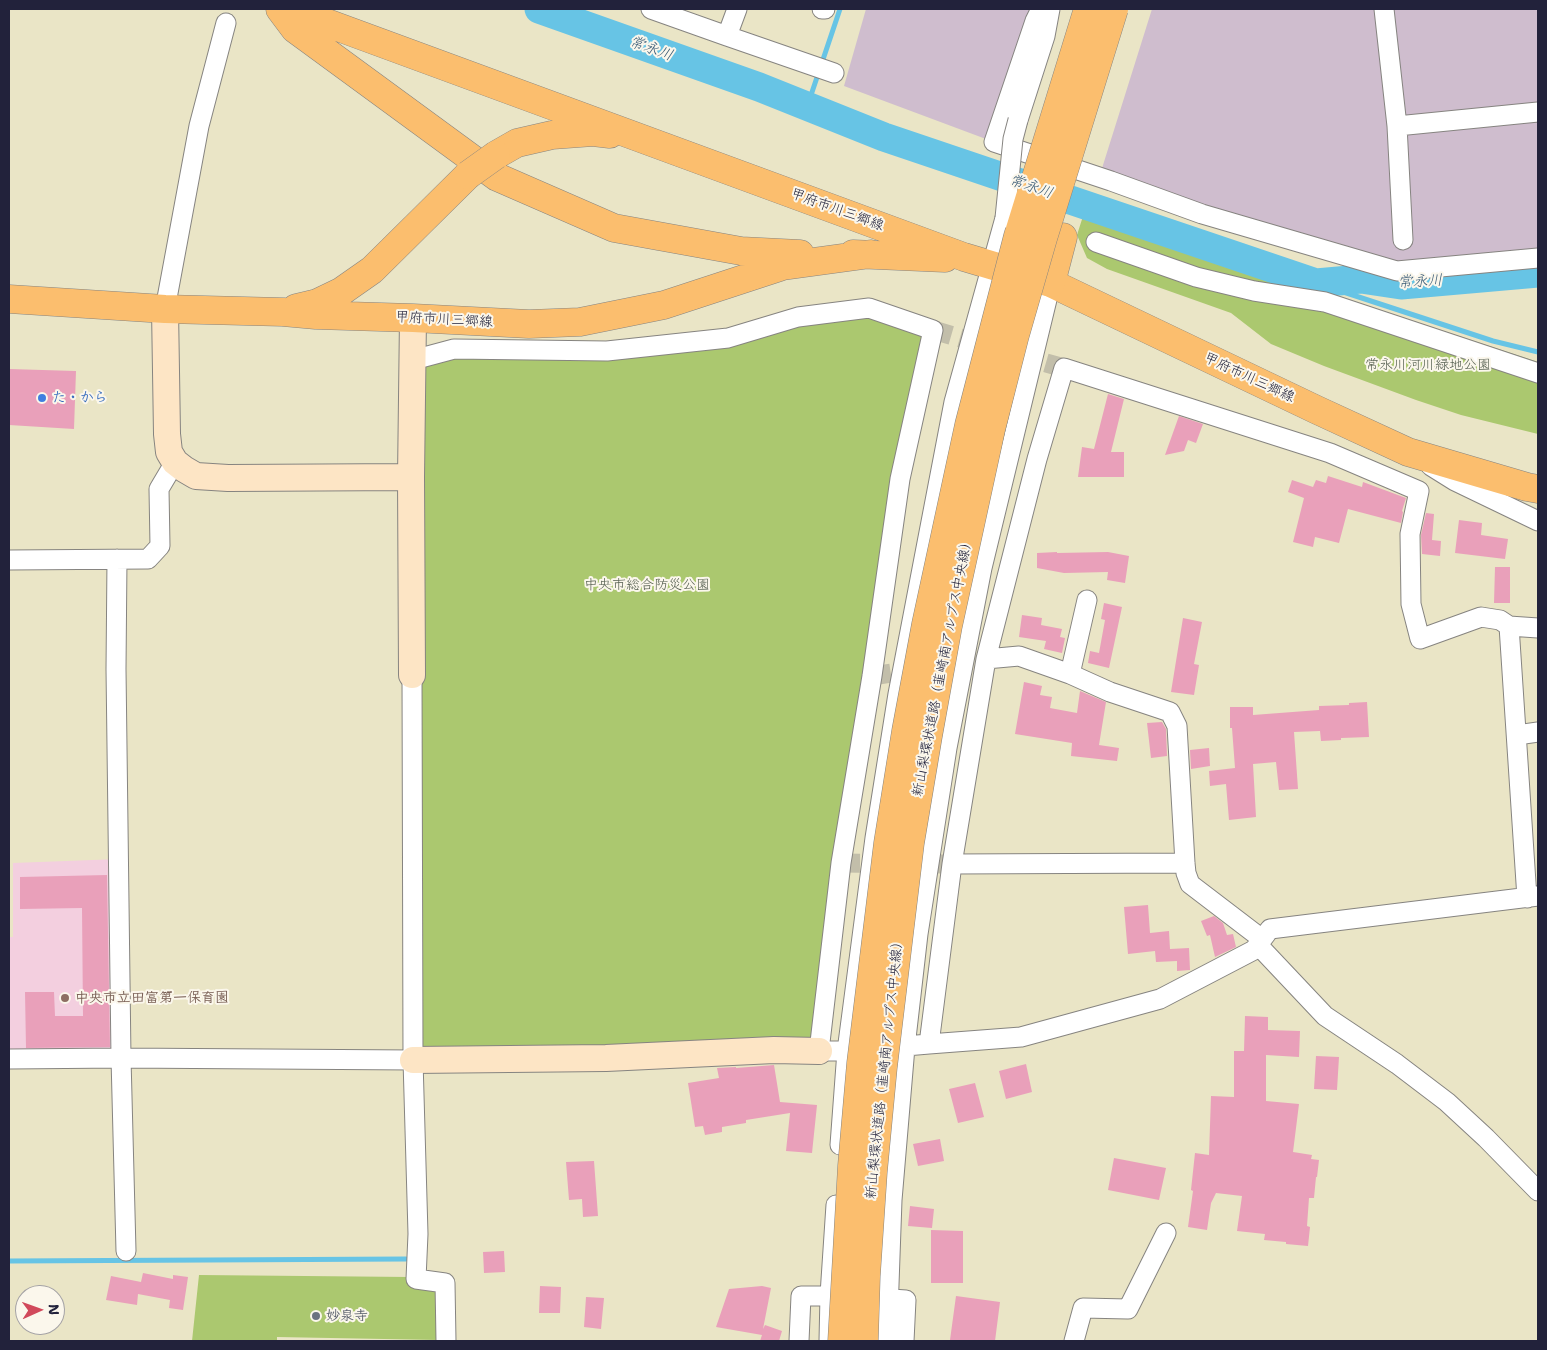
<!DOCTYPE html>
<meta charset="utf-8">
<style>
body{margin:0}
#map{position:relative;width:1547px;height:1350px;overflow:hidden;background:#eae5c6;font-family:"Shantell Sans",sans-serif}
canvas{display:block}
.frame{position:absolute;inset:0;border:10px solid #22223b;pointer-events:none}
.north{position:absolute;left:15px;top:1285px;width:50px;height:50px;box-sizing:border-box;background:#fbf7ec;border:1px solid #a4a2a5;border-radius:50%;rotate:88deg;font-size:14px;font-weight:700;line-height:20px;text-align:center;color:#22223b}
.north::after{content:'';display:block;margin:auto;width:18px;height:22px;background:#d1495b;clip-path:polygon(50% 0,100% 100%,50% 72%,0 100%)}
</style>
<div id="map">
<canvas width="1547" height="1350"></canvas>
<div class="frame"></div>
<div class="north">N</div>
</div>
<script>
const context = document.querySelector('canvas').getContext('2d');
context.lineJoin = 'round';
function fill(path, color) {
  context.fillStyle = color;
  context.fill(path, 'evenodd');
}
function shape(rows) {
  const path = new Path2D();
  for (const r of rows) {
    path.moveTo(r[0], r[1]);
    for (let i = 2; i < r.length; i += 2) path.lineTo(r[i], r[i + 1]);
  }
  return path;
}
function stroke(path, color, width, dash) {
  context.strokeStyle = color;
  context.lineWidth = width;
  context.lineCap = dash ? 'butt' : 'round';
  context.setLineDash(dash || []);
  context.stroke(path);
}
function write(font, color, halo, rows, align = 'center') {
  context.font = font + ' "Shantell Sans","Klee One",sans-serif';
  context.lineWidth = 4;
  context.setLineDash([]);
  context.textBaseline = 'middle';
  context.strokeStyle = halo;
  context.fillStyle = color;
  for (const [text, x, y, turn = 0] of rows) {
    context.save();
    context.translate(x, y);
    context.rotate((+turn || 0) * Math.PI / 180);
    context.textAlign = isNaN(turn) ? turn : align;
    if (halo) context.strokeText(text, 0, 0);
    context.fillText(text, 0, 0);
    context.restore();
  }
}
const built = shape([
 [119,859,121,1058,9,1059,9,937,13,937,13,863]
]);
const industrial = shape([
 [866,9,1041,9,994,142,844,86],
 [1152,9,1538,9,1538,253,1400,265,1098,181]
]);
const green = shape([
 [1084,213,1538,362,1538,434,1461,415,1416,400,1324,366,1271,344,1231,313,1107,269,1087,258,1077,235],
 [869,308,933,330,900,479,819,1051,413,1060,413,360,607,351],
 [199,1275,410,1277,410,1286,439,1292,438,1340,277,1337,277,1341,192,1341]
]);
const stream = shape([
 [807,107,840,9],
 [1316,283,1493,341,1538,352],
 [9,1261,406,1259]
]);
const river = shape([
 [539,9,759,87,884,137,1316,283,1361,279,1401,285,1538,273]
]);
const building = shape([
 [9,369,76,371,74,429,9,425],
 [1108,394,1124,399,1111,452,1124,452,1124,477,1078,477,1082,447,1094,449],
 [1179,416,1203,424,1196,443,1188,440,1184,451,1165,455],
 [1328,476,1362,487,1363,482,1406,498,1402,511,1403,512,1401,523,1348,509,1339,543,1315,537,1313,547,1293,542,1304,498,1288,492,1292,480,1313,487,1316,480,1326,483],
 [1426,513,1434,514,1432,540,1441,541,1440,556,1422,554,1421,535],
 [1459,520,1482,523,1481,535,1508,539,1505,559,1455,553],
 [1057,552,1057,553,1108,552,1129,556,1125,583,1107,580,1108,572,1064,573,1037,568,1037,553],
 [1495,567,1510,567,1510,603,1494,603],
 [1104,603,1122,607,1109,668,1088,663,1090,651,1099,653,1105,620,1101,619],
 [1022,615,1042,618,1041,625,1062,629,1060,637,1065,638,1062,653,1044,649,1046,641,1019,637],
 [1183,618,1202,622,1194,664,1199,665,1194,695,1171,692],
 [1024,682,1042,686,1040,695,1052,697,1050,708,1077,713,1080,691,1106,702,1099,745,1119,748,1117,761,1071,756,1072,743,1015,734],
 [1367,702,1369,737,1341,738,1341,740,1321,741,1320,731,1294,732,1298,789,1279,790,1276,762,1253,764,1256,817,1229,820,1226,784,1210,786,1209,771,1235,768,1232,728,1230,728,1230,707,1253,707,1253,715,1319,710,1319,706,1349,705,1349,703],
 [1162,722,1166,729,1167,756,1151,758,1147,723],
 [1209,748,1210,766,1191,769,1190,750],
 [107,875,110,1047,26,1048,25,992,54,992,55,1016,83,1016,82,908,20,909,20,877],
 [1148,905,1150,933,1169,931,1170,949,1189,948,1190,970,1177,971,1177,961,1156,962,1155,951,1128,954,1124,907],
 [1214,916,1223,923,1227,935,1233,934,1236,947,1215,957,1210,935,1207,936,1201,921],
 [1245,1016,1268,1017,1268,1030,1300,1031,1299,1057,1266,1055,1266,1101,1299,1104,1293,1152,1312,1155,1311,1159,1319,1160,1317,1177,1316,1177,1314,1198,1309,1198,1307,1226,1310,1227,1308,1246,1286,1244,1286,1242,1264,1240,1265,1234,1237,1231,1242,1196,1216,1193,1211,1203,1207,1230,1188,1227,1193,1191,1191,1190,1195,1153,1209,1155,1211,1096,1234,1097,1234,1051,1244,1051],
 [1316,1056,1339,1057,1337,1090,1314,1089],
 [1026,1064,1032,1092,1006,1099,999,1071],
 [774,1065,780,1102,817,1105,812,1153,786,1151,790,1113,746,1120,746,1123,722,1127,722,1132,705,1135,703,1126,695,1127,688,1083,719,1078,717,1068,736,1067,736,1068],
 [975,1083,984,1117,958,1123,949,1089],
 [940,1139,944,1161,918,1166,913,1144],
 [1114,1158,1166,1168,1159,1200,1108,1190],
 [594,1161,598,1216,583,1217,582,1199,569,1200,566,1162],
 [910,1206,934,1209,932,1228,908,1226],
 [931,1230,963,1231,963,1283,931,1283],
 [504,1251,505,1272,484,1273,483,1252],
 [143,1273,173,1279,173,1275,188,1277,183,1310,169,1308,170,1300,138,1294,137,1305,106,1300,111,1276,141,1282],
 [540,1286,561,1287,560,1313,539,1313],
 [762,1286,771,1288,763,1329,765,1325,782,1331,779,1341,760,1341,762,1335,716,1327,729,1289],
 [956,1296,1000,1302,995,1341,950,1340],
 [586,1297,604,1298,601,1329,584,1327]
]);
const streetTunnel = shape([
 [933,330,985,345],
 [1019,355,1064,368],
 [872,676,918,669],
 [841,863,952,864]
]);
const street = shape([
 [651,9,727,36,737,9],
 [822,9,825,9],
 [1041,9,1035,21,994,142,1111,181,1202,214,1397,271,1538,258],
 [1384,9,1397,126,1403,240],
 [727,36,834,73],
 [1018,120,1045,36,1050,9],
 [1397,126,1538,112],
 [1096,242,1196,277,1254,291,1325,302,1538,373],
 [165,309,199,126,226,23],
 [413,360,454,349,607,351,728,338,798,317,869,308,933,330,900,479,872,676,841,863,819,1051,847,1051,929,1044],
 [1431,466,1455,481,1538,521],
 [117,559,116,669,121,1058,126,1251],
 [9,560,148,559,160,546,159,489,175,462],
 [1509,626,1538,628],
 [986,659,952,864,929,1044,1021,1037,1160,999,1254,950,1270,929,1538,896],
 [1070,674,1087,600],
 [412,675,413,1060,418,1234,416,1279,445,1283,446,1341],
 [1517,735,1538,732],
 [952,864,1185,863],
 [1262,939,1190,884,1186,873,1185,863,1177,726,1170,712,1110,692,1070,674,1019,656,986,659,1037,459,1064,368,1330,453,1419,491,1410,534,1411,604,1420,639,1481,617,1500,620,1509,626,1527,898],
 [1258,945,1325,1016,1397,1064,1447,1102,1486,1138,1538,1191],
 [9,1059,121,1058,413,1060],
 [840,1145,847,1051,875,838,898,694,954,402,1005,218],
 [877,1298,906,1300,904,1341],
 [799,1341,801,1296,842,1296],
 [829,1341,830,1295,836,1205],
 [887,1341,892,1200,905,1047,918,934,947,748,982,568,1051,283],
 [1074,1341,1083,1308,1128,1309,1166,1233]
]);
const secondary = shape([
 [165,309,167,434,169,452,175,462,184,469,196,476,228,478,411,477],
 [412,675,411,477,413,318],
 [413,1060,606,1058,774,1050,819,1051]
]);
const primary = shape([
 [280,9,295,29,497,177,614,228,741,251,800,254],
 [289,9,964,257,1051,283,1317,410,1408,452,1527,487,1538,489],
 [496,155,517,143,552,135,593,132,610,134],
 [853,254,945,258],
 [9,299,165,309,283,312,316,315,413,318,529,324,580,322,664,305,783,266,871,254],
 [296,308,317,303,342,291,372,270,468,175]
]);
const highway = shape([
 [1051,283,1063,237]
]);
const streetBridge = shape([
 [1005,218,1013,139,1018,120]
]);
const primaryBridge = shape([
 [468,175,496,155]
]);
const highwayBridge = shape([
 [842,1341,852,1166,861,1063,888,843,906,731,926,624,969,425,1018,236,1088,9],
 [864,1341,866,1276,873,1172,883,1067,910,843,928,736,948,626,971,521,991,429,1015,335,1043,238,1114,9]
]);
const markers = [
 [42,398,5,"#3f7fe0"],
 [65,998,5,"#8d6e63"],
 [316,1316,5,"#6b7280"]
];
const streetNames = [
 ["甲府市川三郷線",837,210,20],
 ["甲府市川三郷線",444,320,3],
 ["甲府市川三郷線",1249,378,25],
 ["新山梨環状道路（韮崎南アルプス中央線）",943,666,-79],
 ["新山梨環状道路（韮崎南アルプス中央線）",885,1067,-84]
];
const parkNames = [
 ["常永川河川緑地公園",1428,365],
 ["中央市総合防災公園",647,585]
];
const shopNames = [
 ["た・から",52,398]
];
const educationNames = [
 ["中央市立田富第一保育園",75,998]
];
const worshipNames = [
 ["妙泉寺",326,1316]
];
const waterNames = [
 ["常永川",651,49,20],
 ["常永川",1031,187,19],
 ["常永川",1420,282,-3]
];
fill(built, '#f3cfdf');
fill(industrial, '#cfbdce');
fill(green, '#abc86f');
stroke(stream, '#67c4e5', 5);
stroke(river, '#67c4e5', 29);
fill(building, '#e9a0ba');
stroke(streetTunnel, '#c2beaa', 19, [19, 9]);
stroke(street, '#868480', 21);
stroke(secondary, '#868480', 28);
stroke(primary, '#868480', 29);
stroke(highway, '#868480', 29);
stroke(street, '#fff', 19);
stroke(secondary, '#fde5c5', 26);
stroke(primary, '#fbbe6e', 28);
stroke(highway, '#fbbe6e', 28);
stroke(streetBridge, '#868480', 21, []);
stroke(primaryBridge, '#868480', 29, []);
stroke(highwayBridge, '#868480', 29, []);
stroke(streetBridge, '#fff', 19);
stroke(primaryBridge, '#fbbe6e', 28);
stroke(highwayBridge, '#fbbe6e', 28);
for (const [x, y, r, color] of markers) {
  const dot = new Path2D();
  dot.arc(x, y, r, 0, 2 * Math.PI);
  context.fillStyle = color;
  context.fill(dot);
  stroke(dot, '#fbf7ec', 2);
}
write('14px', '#22223b', '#fbf7ec', streetNames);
write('14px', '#525c4d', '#fbf7ec', parkNames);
write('bold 14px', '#366cbe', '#fbf7ec', shopNames, 'left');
write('bold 14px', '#785e54', '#fbf7ec', educationNames, 'left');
write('bold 14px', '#5b616d', '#fbf7ec', worshipNames, 'left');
write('italic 15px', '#3a5b76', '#fbf7ec', waterNames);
</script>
